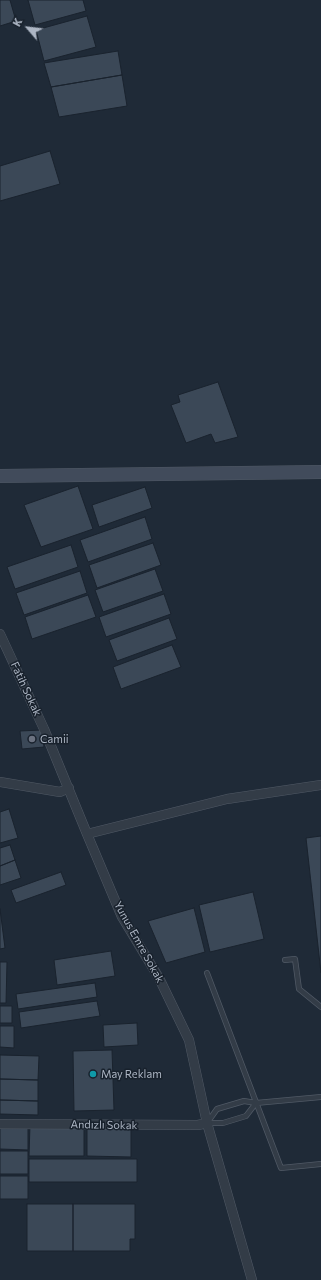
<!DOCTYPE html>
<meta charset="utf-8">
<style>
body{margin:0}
#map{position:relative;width:321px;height:1280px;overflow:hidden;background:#1f2a37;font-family:Commissioner,sans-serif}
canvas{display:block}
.north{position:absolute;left:8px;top:8px;width:40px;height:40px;-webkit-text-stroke:3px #18212c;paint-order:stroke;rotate:298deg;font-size:11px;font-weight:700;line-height:16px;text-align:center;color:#adb6c4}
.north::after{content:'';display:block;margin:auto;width:14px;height:18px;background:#adb6c4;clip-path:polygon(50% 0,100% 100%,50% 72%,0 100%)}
</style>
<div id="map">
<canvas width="321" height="1280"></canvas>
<div class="north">K</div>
</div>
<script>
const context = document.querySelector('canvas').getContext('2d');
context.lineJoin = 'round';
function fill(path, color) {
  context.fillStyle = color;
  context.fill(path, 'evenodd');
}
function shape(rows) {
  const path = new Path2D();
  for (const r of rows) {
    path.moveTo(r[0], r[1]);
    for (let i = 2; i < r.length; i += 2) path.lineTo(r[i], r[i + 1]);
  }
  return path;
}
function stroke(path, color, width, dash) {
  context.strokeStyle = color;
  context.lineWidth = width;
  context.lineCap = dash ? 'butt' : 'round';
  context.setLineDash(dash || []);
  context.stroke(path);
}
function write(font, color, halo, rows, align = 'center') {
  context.font = font + ' Commissioner,sans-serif';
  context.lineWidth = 3;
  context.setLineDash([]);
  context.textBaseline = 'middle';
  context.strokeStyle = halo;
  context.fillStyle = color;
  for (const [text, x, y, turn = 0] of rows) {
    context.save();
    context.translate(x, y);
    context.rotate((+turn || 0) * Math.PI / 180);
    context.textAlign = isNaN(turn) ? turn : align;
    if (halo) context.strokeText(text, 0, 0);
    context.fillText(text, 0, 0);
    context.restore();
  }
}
const building = shape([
 [0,0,10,0,16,21,0,26,0,0],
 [28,0,83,0,86,11,35,25,28,0],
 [87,16,96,47,44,61,36,30,87,16],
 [118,51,122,75,51,87,44,63,118,51],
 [122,75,127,106,59,117,51,87,122,75],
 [50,151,60,184,0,201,0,166,50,151],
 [218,382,238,437,215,443,211,434,186,443,171,405,180,402,178,395,218,382],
 [78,486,93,529,41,547,24,505,78,486],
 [145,487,152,508,99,527,92,505,145,487],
 [145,517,152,539,88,562,80,540,145,517],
 [153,543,161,565,97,588,89,565,153,543],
 [71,545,78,567,15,589,7,567,71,545],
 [155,569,163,591,103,612,95,590,155,569],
 [80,571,87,593,24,615,16,593,80,571],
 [164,594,171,614,106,637,99,617,164,594],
 [88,595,96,617,32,639,25,617,88,595],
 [169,618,177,639,117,661,109,640,169,618],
 [172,645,181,667,121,689,113,667,172,645],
 [42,730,44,747,22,749,20,731,42,730],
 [9,809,18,838,0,843,0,812,9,809],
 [321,836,321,973,306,838,321,836],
 [10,845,15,860,0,866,0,848,10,845],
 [15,860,21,878,0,885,0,866,15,860],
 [61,872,66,885,16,903,11,890,61,872],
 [253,892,264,939,210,952,199,905,253,892],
 [194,908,205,952,166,963,148,921,194,908],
 [0,909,5,948,0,949,0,909],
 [111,951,115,976,57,985,54,960,111,951],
 [0,962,7,962,6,1003,0,1003,0,962],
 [95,983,97,997,18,1009,16,994,95,983],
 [97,1001,100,1016,21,1028,19,1012,97,1001],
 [0,1006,12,1006,12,1023,0,1023,0,1006],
 [137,1023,138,1045,104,1047,103,1025,137,1023],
 [0,1026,14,1026,14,1048,0,1047,0,1026],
 [112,1050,114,1110,74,1111,73,1051,112,1050],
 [0,1055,39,1056,38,1080,0,1079,0,1055],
 [0,1079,38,1080,38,1101,0,1100,0,1079],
 [0,1100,38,1101,38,1115,0,1114,0,1100],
 [0,1125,28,1125,28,1150,0,1149,0,1125],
 [30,1125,84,1125,84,1156,29,1156,30,1125],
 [87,1125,131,1125,131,1157,87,1156,87,1125],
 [0,1151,28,1151,28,1174,0,1174,0,1151],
 [29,1159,137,1159,137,1182,29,1182,29,1159],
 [0,1176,28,1176,28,1199,0,1199,0,1176],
 [27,1204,73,1204,73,1251,27,1251,27,1204],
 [73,1204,135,1204,135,1239,130,1239,130,1251,73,1251,73,1204]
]);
const lane = shape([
 [285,960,295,959,299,989,321,1007],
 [207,973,281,1168,321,1164],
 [256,1103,246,1116,223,1123,207,1123,217,1109,244,1101,256,1103,321,1097]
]);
const street = shape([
 [0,634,44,729,87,834],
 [0,782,60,792,69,788],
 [0,1124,198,1125,207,1123],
 [252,1280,207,1123,189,1040,159,978,122,917,87,834,227,799,321,785]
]);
const secondary = shape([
 [0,476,321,472]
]);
const markers = [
 [32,739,4,"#6b7280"],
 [93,1074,4,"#0f9aa8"]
];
const streetNames = [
 ["Fatih Sokak",26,689,65],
 ["Yunus Emre Sokak",139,942,61],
 ["Andızlı Sokak",104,1125,1]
];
const poiNames = [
 ["Camii",40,739],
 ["May Reklam",101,1074]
];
fill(building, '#3b4857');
stroke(building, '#1a232e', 1);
stroke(lane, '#505965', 6);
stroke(street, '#505965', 10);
stroke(secondary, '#505965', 14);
stroke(lane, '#333c47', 4.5);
stroke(street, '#333c47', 9);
stroke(secondary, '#414b5b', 13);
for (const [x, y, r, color] of markers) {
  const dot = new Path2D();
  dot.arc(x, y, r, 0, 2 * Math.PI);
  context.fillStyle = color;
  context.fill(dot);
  stroke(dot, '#18212c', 1.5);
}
write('11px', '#adb6c4', '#18212c', streetNames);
write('11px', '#adb6c4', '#18212c', poiNames, 'left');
</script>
